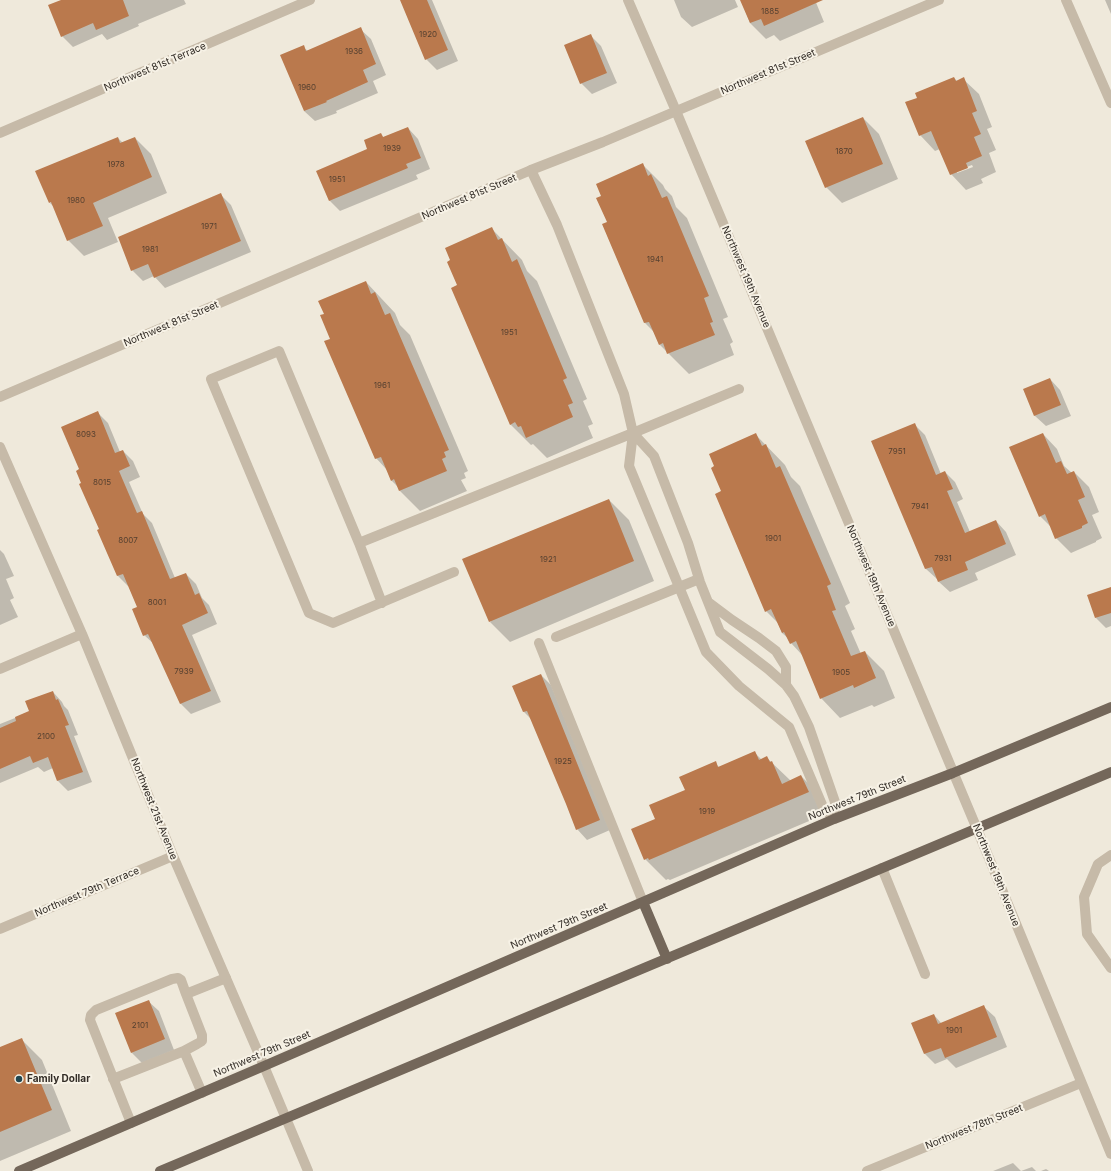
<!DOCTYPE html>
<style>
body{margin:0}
canvas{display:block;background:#efe9db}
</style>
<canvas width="1111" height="1171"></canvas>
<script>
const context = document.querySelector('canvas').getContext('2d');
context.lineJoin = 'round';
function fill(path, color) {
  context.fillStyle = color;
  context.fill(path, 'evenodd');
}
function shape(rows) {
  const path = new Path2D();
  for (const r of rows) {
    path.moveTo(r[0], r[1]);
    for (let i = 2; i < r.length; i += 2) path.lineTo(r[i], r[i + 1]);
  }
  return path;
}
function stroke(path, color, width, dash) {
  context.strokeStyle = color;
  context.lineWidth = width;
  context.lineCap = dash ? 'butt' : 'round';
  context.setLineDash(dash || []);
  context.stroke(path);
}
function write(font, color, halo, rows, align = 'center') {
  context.font = font + ' Inter,sans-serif';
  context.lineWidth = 4;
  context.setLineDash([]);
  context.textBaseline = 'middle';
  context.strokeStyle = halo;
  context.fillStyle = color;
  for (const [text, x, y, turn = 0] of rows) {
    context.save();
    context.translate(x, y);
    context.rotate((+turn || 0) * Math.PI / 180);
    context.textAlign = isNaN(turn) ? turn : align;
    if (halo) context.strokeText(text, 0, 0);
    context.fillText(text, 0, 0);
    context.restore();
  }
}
const shadow = shape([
 [63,0,185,0,184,0,186,4,138,24,139,26,107,40,102,34,73,47,62,36],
 [401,0,432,0,458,61,437,70,426,59],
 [674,0,735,0,738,7,692,27,681,17],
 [741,0,815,0,824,22,780,41,774,35,766,39,750,23],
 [1105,0,1111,0,1111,14],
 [360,29,371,39,386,75,373,81,378,93,336,111,337,113,315,121,304,111,303,47,308,51],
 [590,35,601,46,617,83,592,94,581,83],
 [954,78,957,81,963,79,979,94,992,127,987,129,996,150,989,153,996,172,981,179,983,183,966,190,951,174,940,149,935,151,920,135,918,98],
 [972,165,973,167,957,173,957,171],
 [863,118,879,134,898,179,842,203,826,187],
 [408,128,418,139,430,169,416,175,418,179,340,211,330,201,318,172,369,150,380,134,384,138],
 [118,138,123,143,135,138,151,154,167,193,108,218,118,242,84,256,68,240,54,207,50,203],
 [643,165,663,185,665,189,672,196,676,207,687,218,728,317,723,319,733,342,730,344,734,355,689,374,659,344,655,333,645,323,603,225,608,223],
 [221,195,231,205,251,252,165,288,154,276,143,281,132,270],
 [492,229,522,260,527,271,537,281,587,399,583,401,593,424,588,426,593,438,547,458,533,444,531,445,510,424,458,285],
 [366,282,395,313,400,325,410,335,468,471,464,473,466,478,461,480,467,491,420,511,400,491,398,487,391,480,387,470,376,458,331,339,325,314],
 [1050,379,1060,390,1071,416,1046,426,1035,416,1025,390],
 [98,413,108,423,120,452,123,451,133,461,140,477,129,482,143,514,152,523,175,578,186,574,196,584,202,598,209,605,217,624,192,635,221,702,191,714,181,704,155,645,144,635,138,607,129,586,128,586,118,576,82,484,80,470],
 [914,424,925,435,941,474,945,472,955,482,963,499,957,502,970,532,996,521,1006,532,1016,555,975,573,978,580,950,592,939,582,938,579,937,579,926,569,872,442],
 [1043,434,1057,449,1064,466,1072,473,1074,472,1089,487,1099,512,1092,515,1102,538,1096,541,1096,542,1071,553,1056,538,1052,528,1040,516],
 [756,435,785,465,791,477,800,486,850,603,845,606,855,629,851,631,861,654,865,652,884,671,895,698,874,707,872,705,840,718,821,698,803,656,791,643,789,639,782,633,778,623,766,611,722,492],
 [609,500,629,520,654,581,510,642,490,622],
 [0,550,4,554,14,576,6,579,14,598,10,600,18,617,0,625],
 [1111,588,1111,626,1106,628,1096,618],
 [541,675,551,685,610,830,587,840,577,829,532,720,524,712,513,687],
 [53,692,62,702,64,706,68,710,78,735,74,736,92,782,68,791,58,781,53,768,44,772,38,767,0,783,0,724,30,712],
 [755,753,762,760,767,758,791,781,801,776,822,797,828,813,670,880,668,879,666,880,645,859,632,830,657,819,715,763,720,768],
 [148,1001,159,1011,174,1050,142,1063,132,1053],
 [984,1007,995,1017,1007,1047,956,1068,947,1059,935,1064,925,1054,912,1024,934,1015,942,1024],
 [21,1039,42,1060,71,1131,0,1161,0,1048],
 [1013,1163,1021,1171,993,1171],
 [1032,1167,1036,1171,1021,1171],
 [1046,1169,1049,1171,1041,1171]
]);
const building = shape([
 [61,0,123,0,129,16,96,30,93,23,61,37,48,5],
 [400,0,427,0,448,50,425,60],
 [740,0,823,0,764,26,761,19,750,23],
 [361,27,376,64,363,70,368,82,326,101,327,102,304,111,280,55,304,45,306,51],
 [591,34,607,73,580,84,564,45],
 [954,77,956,81,964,77,977,111,972,113,981,134,974,137,982,156,966,163,968,168,950,175,931,131,919,136,905,102,917,98,915,93],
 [863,117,883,164,825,188,805,141],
 [408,127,421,158,406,164,408,168,329,201,316,171,367,149,364,140,381,133,383,137],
 [118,137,120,143,135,137,152,177,93,203,103,226,67,241,51,202,49,203,35,171],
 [643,163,648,176,651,174,662,198,667,196,709,296,704,298,713,322,710,323,715,335,667,354,663,343,659,345,649,322,644,323,602,224,607,222,596,198,601,196,596,184],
 [221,193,241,241,154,278,148,264,131,271,118,237],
 [492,227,498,240,502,238,512,262,517,259,567,378,563,380,573,403,568,405,573,417,526,438,521,426,518,427,515,422,510,425,451,288,457,285,447,262,450,260,445,248],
 [366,281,371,294,375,292,385,315,390,313,449,450,444,452,446,457,442,459,447,471,399,491,394,479,391,481,381,457,375,459,324,341,330,339,320,315,324,314,318,301],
 [1050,378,1061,405,1034,416,1023,389],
 [98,411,115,453,123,450,130,466,119,471,137,513,142,511,170,579,186,573,195,595,199,593,208,613,182,625,211,691,180,704,148,634,143,636,132,609,137,607,123,574,117,576,97,530,99,529,79,484,81,483,76,471,79,469,61,427],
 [915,423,936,475,945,471,953,489,947,491,965,533,996,520,1006,544,965,562,968,570,938,582,932,567,925,569,871,441],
 [756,433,762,446,766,444,776,468,780,466,831,584,827,586,836,610,832,611,851,656,865,651,876,678,854,688,853,685,820,699,796,641,790,644,784,632,782,633,771,609,765,612,715,494,721,491,711,468,714,466,709,454],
 [1043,433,1056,463,1061,461,1067,474,1074,471,1085,497,1078,500,1088,523,1082,526,1082,528,1055,539,1045,514,1039,517,1009,447],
 [609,499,634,561,489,622,462,559],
 [1111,587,1111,613,1095,618,1087,595],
 [541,674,600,820,576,830,566,804,527,711,523,712,512,686],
 [53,691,56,700,58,699,69,725,65,726,83,772,57,781,48,757,33,763,30,756,0,769,0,728,16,721,15,717,29,711,25,701],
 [755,751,759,760,767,756,770,762,772,761,782,784,801,775,809,792,649,860,648,858,644,860,631,829,655,819,649,805,685,790,679,777,716,761,718,767],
 [149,1000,165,1039,131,1053,115,1013],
 [984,1005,997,1037,945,1058,941,1048,924,1054,911,1023,934,1014,938,1024],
 [22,1038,52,1110,0,1132,0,1047]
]);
const service = shape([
 [531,170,557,225,624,394,633,433,629,466,706,652,739,686,789,727,823,807,834,819],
 [633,433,654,456,688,543,700,582,720,632,768,669,786,685,794,696,809,727,835,802,834,819],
 [359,543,382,603],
 [454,572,333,623,309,613,211,379,279,351,359,543,633,433,739,389],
 [708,602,732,620,759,638,776,651,786,667,786,685],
 [556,637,699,579],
 [539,643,643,902],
 [1111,855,1098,864,1084,897,1087,934,1111,968],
 [882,868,925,974],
 [184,1051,202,1093],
 [113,1079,184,1051,197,1044,202,1041,202,1035,186,994,226,978],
 [131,1123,90,1020,91,1015,96,1010,172,979,178,978,181,980,186,994]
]);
const minor = shape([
 [628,0,676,111,977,829,1111,1154],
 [1066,0,1111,103],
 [0,133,310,0],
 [0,397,531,170,603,142,939,0],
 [0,447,82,634,173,856,264,1066,308,1171],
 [0,669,82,634],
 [0,929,173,856],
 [867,1171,1081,1083]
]);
const primary = shape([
 [643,902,667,959],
 [19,1171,264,1066,834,819,953,773,1111,707],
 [160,1171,1111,772]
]);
const markers = [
 [19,1079,4,"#214650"]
];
const numberNames = [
 ["1885",770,12],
 ["1920",428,35],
 ["1936",354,52],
 ["1960",307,88],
 ["1939",392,149],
 ["1870",844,152],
 ["1978",116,165],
 ["1951",337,180],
 ["1980",76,201],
 ["1971",209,227],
 ["1981",150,250],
 ["1941",655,260],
 ["1951",509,333],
 ["1961",382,386],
 ["8093",86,435],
 ["7951",897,452],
 ["8015",102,483],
 ["7941",920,507],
 ["1901",773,539],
 ["8007",128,541],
 ["7931",943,559],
 ["1921",548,560],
 ["8001",157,603],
 ["7939",184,672],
 ["1905",841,673],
 ["2100",46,737],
 ["1925",563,762],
 ["1919",707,812],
 ["2101",140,1026],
 ["1901",954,1031]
];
const streetNames = [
 ["Northwest 81st Terrace",155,67,-23],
 ["Northwest 81st Street",768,72,-23],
 ["Northwest 81st Street",469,197,-23],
 ["Northwest 19th Avenue",746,277,67],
 ["Northwest 81st Street",171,324,-23],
 ["Northwest 19th Avenue",871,576,67],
 ["Northwest 79th Street",857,798,-22],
 ["Northwest 21st Avenue",154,809,68],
 ["Northwest 19th Avenue",996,875,68],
 ["Northwest 79th Terrace",87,892,-23],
 ["Northwest 79th Street",559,926,-23],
 ["Northwest 79th Street",262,1054,-23],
 ["Northwest 78th Street",974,1127,-22]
];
const poiNames = [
 ["Family Dollar",27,1079]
];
fill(shadow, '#0003');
fill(building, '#ba794d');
stroke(service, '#c6baa8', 10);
stroke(minor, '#c6baa8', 10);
stroke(primary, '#74675a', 10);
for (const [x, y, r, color] of markers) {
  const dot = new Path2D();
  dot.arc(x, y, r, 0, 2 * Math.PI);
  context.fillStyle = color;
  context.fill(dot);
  stroke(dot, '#f7f2e6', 1.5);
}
write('8px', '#554030', null, numberNames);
write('10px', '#332d27', '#f7f2e6', streetNames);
write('bold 10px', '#332d27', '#f7f2e6', poiNames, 'left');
</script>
